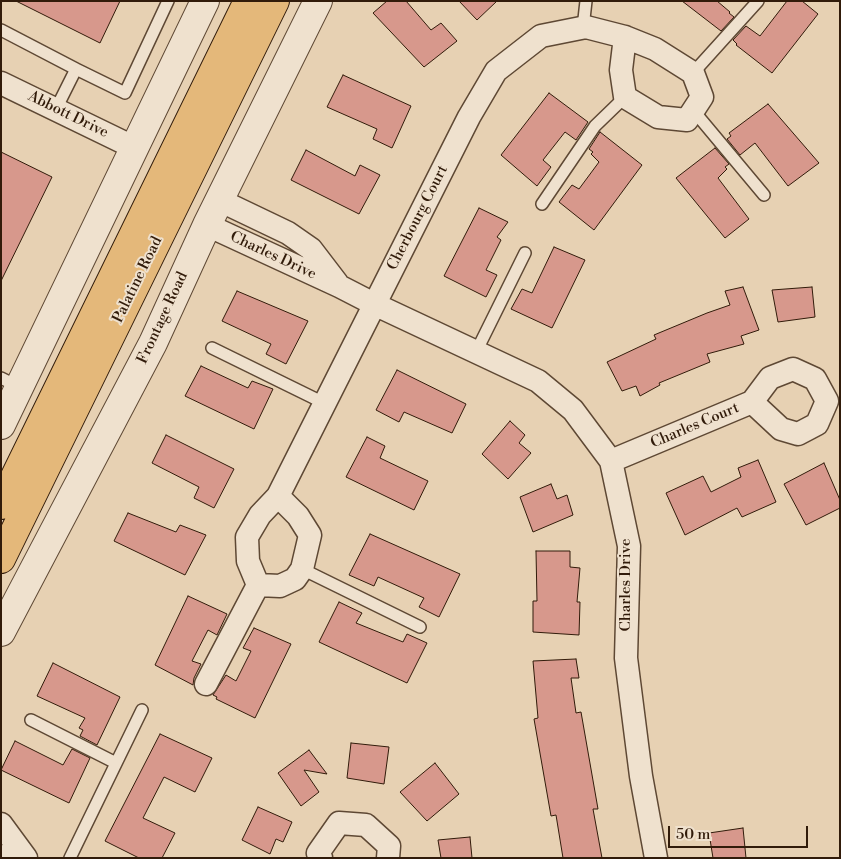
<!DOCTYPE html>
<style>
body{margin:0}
#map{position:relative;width:841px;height:859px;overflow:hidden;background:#e7d1b3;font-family:"Libre Bodoni",serif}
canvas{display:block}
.frame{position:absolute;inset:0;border:2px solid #311b0a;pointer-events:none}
.scale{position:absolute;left:668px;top:826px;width:140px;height:22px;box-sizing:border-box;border:2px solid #311b0a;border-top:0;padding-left:6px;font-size:15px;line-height:18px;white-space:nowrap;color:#311b0a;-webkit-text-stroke:4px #efe1ce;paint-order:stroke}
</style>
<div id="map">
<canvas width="841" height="859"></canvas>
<div class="frame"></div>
<div class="scale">50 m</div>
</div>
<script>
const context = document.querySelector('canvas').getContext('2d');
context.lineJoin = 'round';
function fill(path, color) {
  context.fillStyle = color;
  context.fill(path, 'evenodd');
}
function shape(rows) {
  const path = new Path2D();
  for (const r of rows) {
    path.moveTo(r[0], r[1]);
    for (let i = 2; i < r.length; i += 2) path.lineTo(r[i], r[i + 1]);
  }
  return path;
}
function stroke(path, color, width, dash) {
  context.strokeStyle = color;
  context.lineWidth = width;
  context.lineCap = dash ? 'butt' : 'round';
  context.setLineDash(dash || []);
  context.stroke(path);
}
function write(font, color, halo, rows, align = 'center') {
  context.font = font + ' "Libre Bodoni",serif';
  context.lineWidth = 4;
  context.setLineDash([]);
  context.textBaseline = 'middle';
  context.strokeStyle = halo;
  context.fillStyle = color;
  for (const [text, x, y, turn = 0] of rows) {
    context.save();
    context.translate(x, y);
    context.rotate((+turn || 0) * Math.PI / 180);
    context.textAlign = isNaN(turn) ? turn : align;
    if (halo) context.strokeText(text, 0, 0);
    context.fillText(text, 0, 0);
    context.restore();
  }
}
const building = shape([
 [16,1,120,1,100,43,16,1],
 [387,1,406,1,431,30,441,23,457,41,424,67,373,13,387,1],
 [459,1,497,1,477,20,459,1],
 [682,1,717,1,730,12,729,13,734,17,721,31,682,1],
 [787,1,802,1,818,14,772,73,736,45,737,44,733,40,746,26,760,36,787,1],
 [343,75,411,106,392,148,373,139,377,129,327,107,343,75],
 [549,93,588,122,576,140,565,132,543,160,551,167,537,186,501,155,549,93],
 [768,104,819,163,788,186,755,143,740,155,727,139,731,136,729,133,768,104],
 [600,132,642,165,594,230,559,202,572,185,579,189,599,162,591,154,593,152,589,149,600,132],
 [715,148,729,164,725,167,727,169,718,178,749,219,725,238,676,178,715,148],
 [306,150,355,176,360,165,380,175,359,214,291,180,306,150],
 [1,152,52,177,1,281,1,152],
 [479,208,508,222,497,237,501,240,486,270,497,275,486,297,444,276,479,208],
 [554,247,585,260,552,328,511,309,522,289,532,293,554,247],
 [743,287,759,330,741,336,744,344,707,354,710,362,659,383,660,385,640,396,636,386,622,391,607,362,656,339,654,335,707,313,730,305,725,291,743,287],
 [812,287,815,317,778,322,772,290,812,287],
 [237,291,308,321,286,364,266,354,271,344,222,321,237,291],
 [201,366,248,388,252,381,273,389,254,429,185,396,201,366],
 [397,370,466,404,452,433,404,412,399,422,376,410,397,370],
 [510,421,525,435,519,443,531,453,508,479,482,454,510,421],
 [166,435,234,469,214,508,194,498,199,487,152,463,166,435],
 [367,437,385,446,380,458,428,481,414,510,346,477,367,437],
 [758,460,776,502,742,517,737,508,685,535,666,493,703,476,711,492,741,477,738,468,758,460],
 [824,463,840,500,840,508,806,525,784,484,824,463],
 [551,484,557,499,567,495,573,515,533,532,520,497,551,484],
 [128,513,176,532,180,525,206,535,185,575,114,541,128,513],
 [370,534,460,574,439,617,419,607,424,598,378,577,374,586,349,575,370,534],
 [536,551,570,551,570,567,580,568,577,602,580,602,579,635,533,632,533,601,537,601,536,551],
 [188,596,227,614,217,635,208,630,192,661,201,664,194,678,193,685,155,665,188,596],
 [339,602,362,613,356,623,403,642,407,634,427,643,407,683,319,642,339,602],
 [254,628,291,644,255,718,216,699,217,697,213,695,226,675,236,681,251,651,243,648,254,628],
 [576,659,579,678,571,678,576,713,581,712,598,809,593,809,602,858,563,858,556,815,551,816,534,719,538,718,533,661,576,659],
 [53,663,120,697,97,745,80,736,83,730,79,728,85,718,37,696,53,663],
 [160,734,212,758,195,792,164,777,143,818,175,833,162,858,139,858,105,841,160,734],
 [15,741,63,765,72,749,90,758,69,803,1,770,15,741],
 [351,743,389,747,384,784,347,778,351,743],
 [309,750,327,774,304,770,319,792,301,806,278,773,309,750],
 [435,763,459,794,427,821,400,792,435,763],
 [258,807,292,822,283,842,276,839,270,854,242,840,258,807],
 [743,828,746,858,713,858,709,833,743,828],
 [470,837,472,858,441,858,438,840,470,837]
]);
const service = shape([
 [583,28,586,1],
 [1,30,76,69,56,109],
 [76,69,125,93,168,1],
 [693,73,758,1],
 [693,110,764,195],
 [542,204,595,126,625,97],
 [212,348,324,403],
 [476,352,525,253],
 [1,378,19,387],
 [302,569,420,627],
 [31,720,116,763],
 [70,858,142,710]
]);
const minor = shape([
 [1,83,135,148],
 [219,200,288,233,311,249,337,283],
 [207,225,339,286,374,304,538,381,573,410,611,461,629,546,626,658,641,776,656,858],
 [611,461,752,402,770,378,793,369,815,379,827,401,817,424,798,434,781,429,752,402],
 [258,585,280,586,295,579,302,569,310,535,298,516,278,496],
 [206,684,258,585,248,561,247,537,260,515,278,496,469,117,496,71,541,36,586,27,625,37,655,49,693,73,702,97,687,120,658,117,625,97,621,70,625,37],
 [1,824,26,858],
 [1,856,5,858],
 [321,858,318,853,339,823,366,825,389,846,388,858]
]);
const tertiary = shape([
 [1,425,205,1],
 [1,632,153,343,207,225,318,1]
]);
const trunk = shape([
 [1,505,248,1],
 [1,559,275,1]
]);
const streetNames = [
 ["Abbott Drive",68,115,26],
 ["Cherbourg Court",418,218,-63],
 ["Charles Drive",273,256,25],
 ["Palatine Road",138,280,-64],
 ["Frontage Road",163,318,-65],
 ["Charles Court",695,426,-23],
 ["Charles Drive",626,585,-90]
];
fill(building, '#d7988c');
stroke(building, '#311b0a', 1);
stroke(service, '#5e4834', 14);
stroke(minor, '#5e4834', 25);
stroke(tertiary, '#5e4834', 30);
stroke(trunk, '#311b0a', 30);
stroke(service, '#efe1ce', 11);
stroke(minor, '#efe1ce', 22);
stroke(tertiary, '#efe1ce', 28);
stroke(trunk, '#e4b87a', 28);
write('15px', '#311b0a', '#efe1ce', streetNames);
</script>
